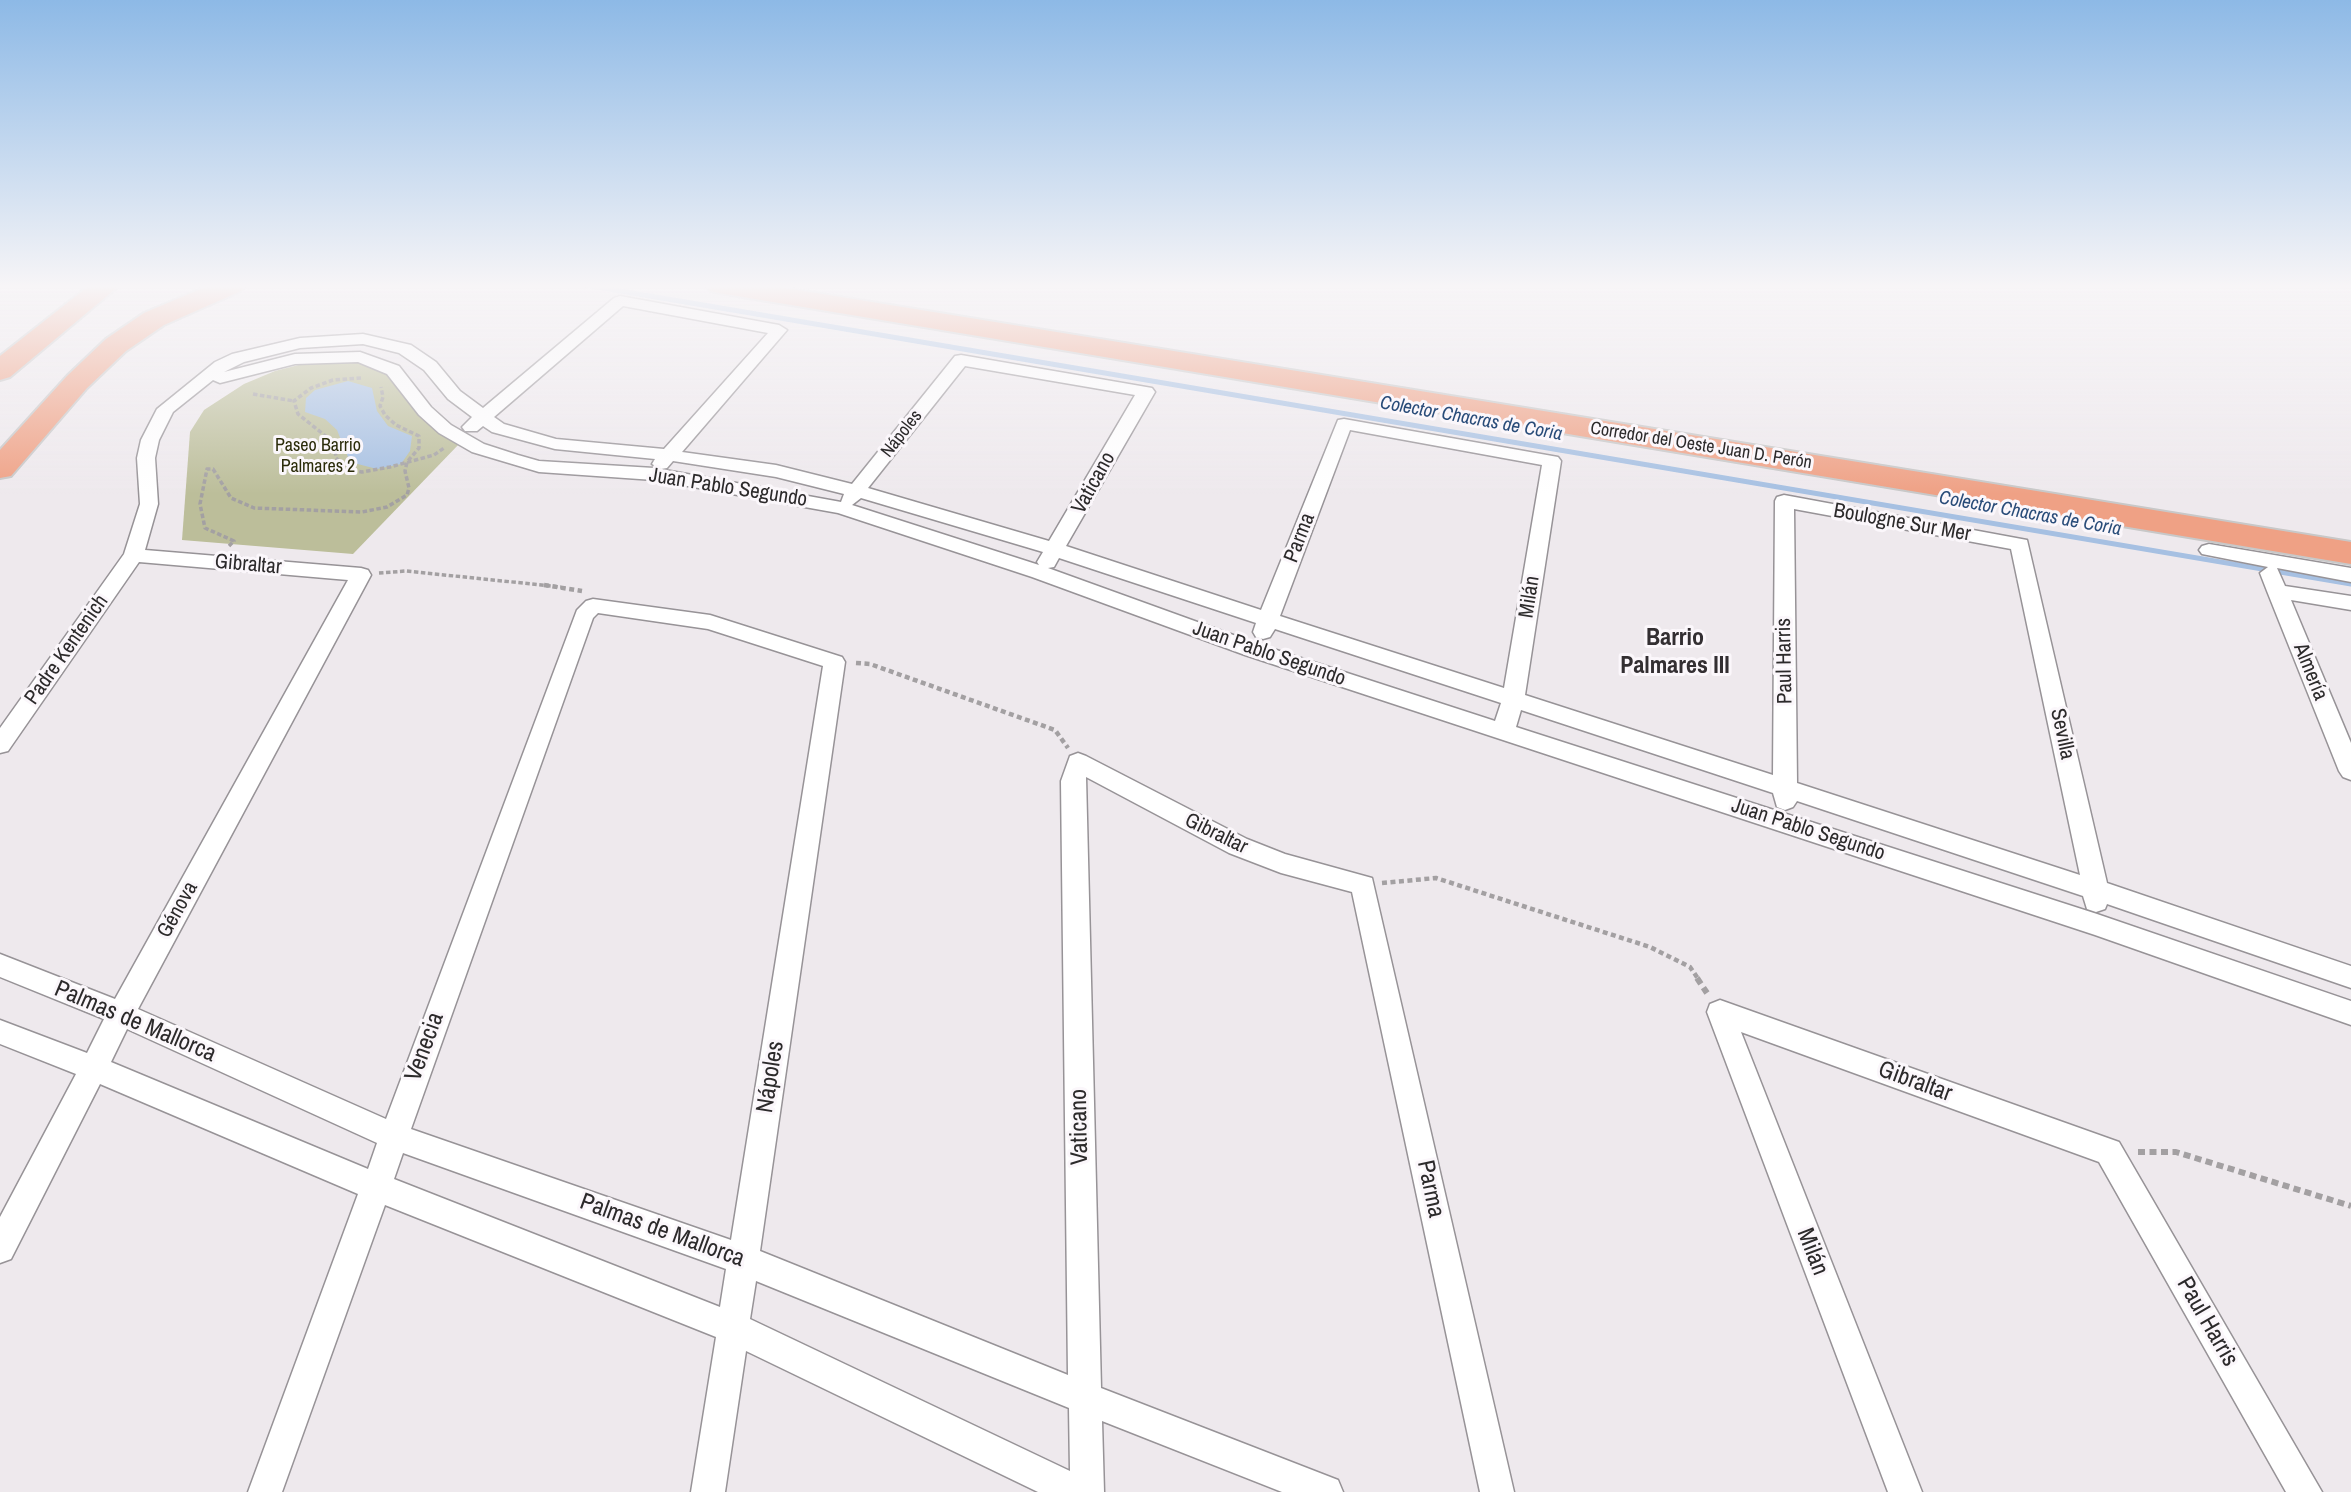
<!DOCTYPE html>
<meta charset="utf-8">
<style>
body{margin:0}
canvas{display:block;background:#eee9ed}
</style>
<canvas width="2351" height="1492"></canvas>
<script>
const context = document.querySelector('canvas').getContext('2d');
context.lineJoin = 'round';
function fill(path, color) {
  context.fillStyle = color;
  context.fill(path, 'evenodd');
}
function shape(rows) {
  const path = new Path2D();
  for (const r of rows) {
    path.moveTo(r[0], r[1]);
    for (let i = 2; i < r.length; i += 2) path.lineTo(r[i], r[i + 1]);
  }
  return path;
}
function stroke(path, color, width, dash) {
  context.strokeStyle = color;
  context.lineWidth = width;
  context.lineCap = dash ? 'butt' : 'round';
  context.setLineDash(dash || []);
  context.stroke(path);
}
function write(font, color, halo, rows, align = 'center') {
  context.font = font + ' "Archivo Narrow",sans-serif';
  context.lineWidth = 6;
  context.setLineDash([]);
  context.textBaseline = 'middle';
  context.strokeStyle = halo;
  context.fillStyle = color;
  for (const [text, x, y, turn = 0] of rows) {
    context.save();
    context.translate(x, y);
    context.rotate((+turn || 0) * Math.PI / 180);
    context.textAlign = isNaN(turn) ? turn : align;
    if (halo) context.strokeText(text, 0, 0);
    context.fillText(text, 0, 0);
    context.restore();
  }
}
const green = shape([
 [352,360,387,367,461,442,353,554,182,540,190,432,204,410,244,384,275,371,314,361]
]);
const water = shape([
 [348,381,372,388,377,411,388,426,412,436,410,451,401,464,377,469,350,462,337,430,325,419,305,412,306,398,315,390]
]);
const stream = shape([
 [585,285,2351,584]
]);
const pathFar2 = shape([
 [361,378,333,380,311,388,294,401,298,414,328,438,335,449,336,458,349,470,362,472,390,467,434,455,444,448],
 [253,394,294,401],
 [229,546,234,541,205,528,200,504,207,469,213,469,231,498,254,508,362,512,387,507,407,495,409,488,405,471,407,462,419,448,419,436,396,425,385,415,380,406,383,397,381,387],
 [379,573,406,571,561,587]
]);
const pathFar1 = shape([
 [544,585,582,591],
 [856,663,870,664,1055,730,1068,748],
 [1382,883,1436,878,1650,947,1690,967,1699,980]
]);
const path = shape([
 [1697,978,1707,993],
 [2138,1152,2176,1152,2351,1206]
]);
const street = shape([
 [620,296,779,325,787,330,682,452,776,465,852,484,955,356,961,355,1152,388,1155,392,1066,546,1261,610,1338,420,1344,419,1558,457,1561,461,1525,695,1773,775,1775,501,1777,497,1784,495,2027,540,2107,883,2351,966,2351,988,2107,904,2105,909,2096,912,2087,909,2083,896,1797,801,1793,807,1785,810,1777,807,1773,793,1521,710,1516,727,2097,914,2351,1001,2351,1025,2095,935,1245,655,1032,577,838,513,654,480,539,472,472,452,439,433,419,415,387,374,358,362,295,364,220,383,213,380,173,412,159,440,155,458,158,504,145,550,361,568,368,570,371,575,138,1009,386,1119,577,610,586,601,593,599,710,615,842,657,845,662,760,1251,1068,1375,1061,781,1070,756,1078,753,1086,756,1247,839,1285,854,1372,878,1514,1492,1480,1492,1352,892,1281,873,1229,853,1086,777,1101,1388,1338,1480,1343,1492,1282,1492,1102,1421,1104,1492,1038,1492,746,1351,725,1492,691,1492,716,1337,385,1205,282,1492,248,1492,358,1194,100,1084,11,1259,0,1263,0,1217,76,1074,0,1044,0,1020,87,1053,104,1019,0,977,0,954,115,999,348,580,139,562,8,751,0,753,0,728,124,554,140,504,137,458,141,440,157,409,215,362,232,354,300,338,363,334,411,345,436,362,460,391,483,408,614,298,620,296],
 [623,306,768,333,664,449,556,439,504,424,494,417,623,306],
 [363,344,399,353,424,370,448,399,472,417,462,427,465,431,477,431,483,426,492,432,555,449,655,459,652,464,661,469,667,468,673,461,776,477,844,494,841,502,654,468,539,461,518,455,484,444,451,425,431,407,399,366,360,352,295,354,224,372,244,362,300,348,363,344],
 [965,366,1135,395,1049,541,868,488,965,366],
 [1350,430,1542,465,1504,688,1280,616,1350,430],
 [861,498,1043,552,1037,562,1039,565,852,505,861,498],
 [1794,509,2011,549,2080,875,1797,783,1794,509],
 [1059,558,1256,623,1253,632,1256,637,1263,639,1270,637,1275,629,1501,703,1495,721,1261,645,1048,568,1054,567,1059,558],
 [598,613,708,629,823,666,731,1240,411,1129,593,618,598,613],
 [127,1029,377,1143,368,1169,111,1062,127,1029],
 [403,1153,726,1269,720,1307,394,1179,403,1153],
 [756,1281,1069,1408,1070,1471,750,1319,756,1281],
 [2209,544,2351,568,2351,582,2277,568,2285,586,2351,596,2351,610,2291,600,2351,743,2351,780,2343,777,2339,771,2267,591,2260,573,2268,567,2202,554,2199,550,2202,546,2209,544],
 [1720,1000,2119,1142,2322,1492,2286,1492,2099,1162,1741,1032,1922,1492,1888,1492,1707,1012,1710,1004,1720,1000]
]);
const highway = shape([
 [90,285,120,285,10,377,0,380,0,356,90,285],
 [210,285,245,285,241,291,164,325,126,351,87,388,11,476,0,478,0,450,67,376,106,339,144,313,210,285],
 [706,285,767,285,2351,542,2351,564,719,293,710,291,706,285]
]);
const farStreetnames = [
 ["Nápoles",902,434,-52],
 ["Corredor del Oeste Juan D. Perón",1701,446,9]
];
const farParknames = [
 ["Paseo Barrio",318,446],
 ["Palmares 2",318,467]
];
const farWaternames = [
 ["Colector Chacras de Coria",1471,419,10],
 ["Colector Chacras de Coria",2030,514,10]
];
const streetNames = [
 ["Vaticano",1094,483,-61],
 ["Juan Pablo Segundo",728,488,9],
 ["Boulogne Sur Mer",1902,523,10],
 ["Parma",1300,538,-69],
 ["Gibraltar",248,565,5],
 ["Milán",1530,597,-81],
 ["Padre Kentenich",67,650,-55],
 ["Juan Pablo Segundo",1269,654,19],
 ["Paul Harris",1785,661,-91],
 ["Almería",2310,672,68],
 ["Sevilla",2062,734,78],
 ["Juan Pablo Segundo",1808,830,18],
 ["Gibraltar",1216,834,26],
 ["Génova",178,910,-61]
];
const quarterNames = [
 ["Barrio",1675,639],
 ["Palmares III",1675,667]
];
const nearStreetnames = [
 ["Palmas de Mallorca",135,1022,23],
 ["Venecia",425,1047,-70],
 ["Nápoles",771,1077,-81],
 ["Gibraltar",1915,1082,20],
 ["Vaticano",1080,1127,-91],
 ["Parma",1430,1189,78],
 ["Palmas de Mallorca",662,1231,20],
 ["Milán",1812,1252,69],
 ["Paul Harris",2207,1322,60]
];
fill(green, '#bcbe9a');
fill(water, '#a6c0e2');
stroke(stream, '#a6c0e2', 5);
stroke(street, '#979397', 3);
stroke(highway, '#c8c8c8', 4);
stroke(pathFar2, '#a3a0a2', 3.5, [4.5, 2.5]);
stroke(pathFar1, '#a3a0a2', 4.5, [5, 3.5]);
stroke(path, '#a3a0a2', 6, [7, 4.5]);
fill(street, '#fff');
fill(highway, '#efa185');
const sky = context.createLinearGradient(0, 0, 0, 494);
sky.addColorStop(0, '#8db9e6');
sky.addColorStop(0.58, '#f7f5f7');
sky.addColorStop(1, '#f7f5f700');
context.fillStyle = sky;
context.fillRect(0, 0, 2351, 494);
write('18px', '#2c2a2b', '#fbf7fb', farStreetnames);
write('18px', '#2b2c0a', '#fbf7fb', farParknames);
write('italic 19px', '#294c79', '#fbf7fb', farWaternames);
write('21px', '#2c2a2b', '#fbf7fb', streetNames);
write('bold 24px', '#332f32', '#fbf7fb', quarterNames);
write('24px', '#2c2a2b', '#fbf7fb', nearStreetnames);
</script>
